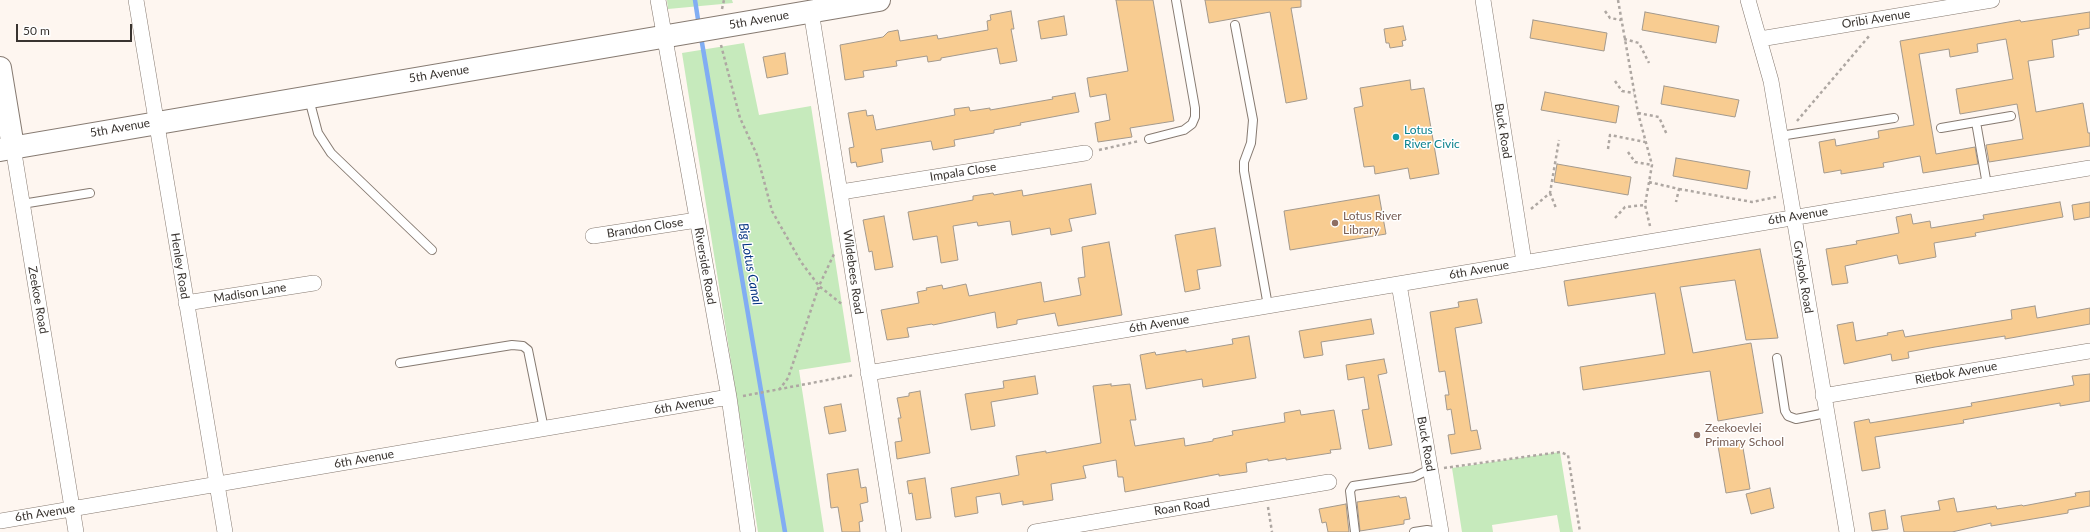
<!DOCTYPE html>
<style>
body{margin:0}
#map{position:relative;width:2090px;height:532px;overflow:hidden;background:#fef6f0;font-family:Lato,sans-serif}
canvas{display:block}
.scale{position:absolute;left:16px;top:24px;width:116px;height:18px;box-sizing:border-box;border:2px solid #393430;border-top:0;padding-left:5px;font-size:12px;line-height:14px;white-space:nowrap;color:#393430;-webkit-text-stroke:3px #fff;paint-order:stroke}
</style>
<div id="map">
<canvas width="2090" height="532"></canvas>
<div class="scale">50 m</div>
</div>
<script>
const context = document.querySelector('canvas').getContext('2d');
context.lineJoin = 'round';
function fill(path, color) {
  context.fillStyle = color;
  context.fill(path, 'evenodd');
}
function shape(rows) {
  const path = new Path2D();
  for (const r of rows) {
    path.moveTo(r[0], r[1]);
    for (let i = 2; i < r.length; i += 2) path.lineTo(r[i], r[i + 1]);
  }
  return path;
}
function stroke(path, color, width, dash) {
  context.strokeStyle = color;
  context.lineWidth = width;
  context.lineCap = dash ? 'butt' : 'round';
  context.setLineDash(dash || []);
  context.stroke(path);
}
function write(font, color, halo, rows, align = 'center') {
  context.font = font + ' Lato,sans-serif';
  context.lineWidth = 3;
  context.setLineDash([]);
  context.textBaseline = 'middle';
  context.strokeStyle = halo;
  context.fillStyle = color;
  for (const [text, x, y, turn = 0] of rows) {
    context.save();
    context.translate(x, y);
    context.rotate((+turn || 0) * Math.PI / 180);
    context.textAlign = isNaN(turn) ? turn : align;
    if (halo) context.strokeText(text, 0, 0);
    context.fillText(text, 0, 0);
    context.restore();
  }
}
const green = shape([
 [667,0,732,0,733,3,668,9],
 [744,43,759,115,811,106,851,362,799,370,824,532,758,532,682,53],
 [1560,452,1573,532,1560,532,1557,515,1492,525,1493,532,1462,532,1452,468]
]);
const stream = shape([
 [695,0,699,26],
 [701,37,785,532]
]);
const building = shape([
 [1116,0,1153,0,1174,121,1130,128,1132,137,1098,142,1095,123,1110,120,1106,94,1090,97,1087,78,1128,71,1116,0],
 [1205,0,1301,0,1301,7,1291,8,1307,99,1286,103,1270,12,1209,23,1205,0],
 [1011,11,1014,29,1011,29,1017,61,1000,64,997,48,941,58,941,60,928,62,927,56,896,61,897,66,863,71,864,77,845,80,840,45,883,37,888,32,898,30,900,41,937,35,938,39,988,30,987,21,991,20,990,15,1011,11],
 [1645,12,1719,26,1716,43,1642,30,1645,12],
 [2090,12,2090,28,2078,30,2079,35,2052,40,2054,57,2028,61,2036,112,2083,103,2088,133,2090,133,2090,146,1989,162,1986,145,2023,139,2017,104,1960,114,1956,89,2013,79,2006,39,1977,44,1978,52,1950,57,1949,49,1919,54,1936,154,1975,147,1978,164,1923,173,1920,156,1883,163,1884,167,1841,174,1841,170,1824,173,1819,142,1835,139,1836,146,1879,138,1878,131,1914,125,1900,41,2020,20,2021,22,2090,12],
 [1064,16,1067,35,1041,39,1038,21,1064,16],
 [1533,20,1607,33,1604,51,1530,38,1533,20],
 [1403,26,1406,40,1402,41,1403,46,1390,48,1389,43,1386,43,1384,29,1403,26],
 [785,53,788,74,767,78,763,57,785,53],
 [1410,80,1411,90,1424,88,1439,174,1410,179,1408,168,1375,174,1374,166,1364,167,1354,108,1363,106,1360,88,1410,80],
 [1664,86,1739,100,1735,117,1661,104,1664,86],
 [1545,92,1619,106,1616,123,1541,110,1545,92],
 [1075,93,1079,112,1020,123,1021,125,994,130,994,133,954,140,955,146,933,150,931,141,881,149,883,162,857,167,856,162,851,163,849,148,854,147,848,113,866,110,867,116,873,115,876,130,955,115,954,109,969,107,970,111,990,108,990,110,1053,99,1052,97,1075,93],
 [1676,158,1750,171,1747,189,1673,176,1676,158],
 [1557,164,1631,177,1628,195,1554,182,1557,164],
 [1091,184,1096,214,1069,219,1072,231,1051,235,1050,228,1012,235,1010,221,978,226,977,222,953,226,958,260,941,263,937,236,913,240,908,212,973,200,973,196,993,193,994,195,1022,190,1023,196,1091,184],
 [1379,195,1386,234,1290,250,1284,211,1379,195],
 [2060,202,2063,217,1975,233,1976,236,1934,243,1936,257,1899,264,1897,255,1845,266,1848,283,1832,285,1826,249,1857,244,1856,241,1899,233,1896,217,1911,214,1913,224,1930,221,1931,228,1984,219,1983,215,2060,202],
 [2090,202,2090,217,2074,220,2072,205,2090,202],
 [884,216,893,267,875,270,872,251,869,252,863,220,884,216],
 [1215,228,1221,266,1197,270,1200,289,1185,292,1175,235,1215,228],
 [1109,242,1122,315,1058,326,1055,313,1017,320,1017,324,997,328,995,312,933,325,932,324,907,328,909,337,887,340,881,310,919,303,917,292,927,290,926,288,942,285,943,289,966,284,969,296,1041,282,1044,302,1081,295,1078,278,1085,277,1082,247,1109,242],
 [1760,249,1778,338,1746,340,1735,280,1680,287,1693,353,1751,343,1763,413,1718,421,1710,371,1583,390,1580,367,1665,354,1655,293,1568,306,1564,281,1760,249],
 [1477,299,1482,323,1455,328,1471,431,1477,430,1481,449,1451,454,1448,435,1455,434,1451,409,1447,410,1445,395,1449,395,1445,371,1439,372,1430,312,1459,307,1458,302,1477,299],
 [2035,306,2037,318,2090,308,2090,324,2005,339,2005,336,1935,347,1908,352,1909,358,1892,361,1891,354,1844,364,1837,325,1853,322,1856,341,1888,335,1887,333,1903,330,1905,337,2012,319,2011,310,2035,306],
 [1371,319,1374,334,1321,342,1323,355,1304,358,1299,331,1371,319],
 [1249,336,1256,378,1203,387,1202,379,1146,389,1140,355,1155,352,1156,355,1186,350,1186,352,1233,344,1232,339,1249,336],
 [1384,359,1387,373,1378,375,1392,445,1369,449,1362,410,1369,409,1364,377,1348,380,1346,365,1384,359],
 [2090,374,2090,401,2060,406,2060,403,1963,420,1964,423,1875,437,1880,468,1862,471,1854,422,1869,419,1870,423,1972,406,1971,403,2074,385,2072,376,2090,374],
 [1035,376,1038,394,991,402,995,426,971,430,965,394,1004,388,1003,381,1035,376],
 [1111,384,1111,386,1130,384,1136,420,1130,420,1135,446,1184,438,1185,446,1213,441,1213,439,1233,435,1232,431,1285,422,1284,413,1300,410,1301,415,1334,410,1341,449,1330,450,1331,453,1286,460,1286,458,1268,461,1268,459,1246,463,1247,472,1219,476,1219,474,1125,492,1123,477,1118,477,1116,460,1083,466,1086,478,1051,484,1053,500,1023,505,1023,501,1002,505,1000,493,976,497,978,513,955,517,951,488,1019,475,1016,456,1046,451,1046,453,1101,443,1093,386,1111,384],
 [920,391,930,453,897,459,895,442,902,441,898,418,901,418,897,398,909,396,909,393,920,391],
 [841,404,846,431,829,434,824,407,841,404],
 [1742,442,1750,489,1726,493,1718,446,1742,442],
 [858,469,861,488,866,487,868,502,860,504,863,521,859,522,860,532,842,532,838,507,831,508,827,474,858,469],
 [925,478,931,518,916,520,912,493,909,494,907,481,925,478],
 [1770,488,1774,508,1751,514,1746,494,1770,488],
 [2090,491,2090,506,2068,510,2068,513,1991,526,1991,523,1952,532,1904,532,1901,516,1940,510,1938,501,1954,498,1957,512,1996,506,1997,509,2022,505,2023,506,2076,496,2075,493,2090,491],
 [1399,496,1400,498,1406,497,1410,519,1404,520,1404,524,1360,531,1357,502,1399,496],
 [1346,504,1349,532,1328,532,1326,522,1322,523,1319,509,1346,504],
 [1885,510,1888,529,1872,531,1869,513,1885,510]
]);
const path = shape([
 [1618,0,1638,113,1652,165,1645,205,1650,226],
 [722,9,724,0],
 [1605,11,1610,18,1621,20],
 [1624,39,1639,43,1649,63],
 [721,45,740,118,757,155,772,211,801,262,819,286,843,305],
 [1615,81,1622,91,1634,93],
 [1638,113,1659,117,1667,135],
 [1797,121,1870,35],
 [1608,149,1610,135,1645,142],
 [1099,150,1139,141],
 [1628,152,1635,162,1652,165],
 [1649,182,1679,189,1676,202],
 [1679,189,1752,202,1776,197],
 [1550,193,1556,208],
 [1531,209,1550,193,1559,140],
 [1615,218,1625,207,1645,205],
 [779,390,788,378,819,286,834,254],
 [743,396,854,375],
 [1444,468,1560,452,1568,455,1580,532],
 [1268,507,1272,532]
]);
const lane = shape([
 [1235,25,1253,120,1251,143,1244,162,1244,171,1268,306],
 [309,99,318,133,331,153,432,250],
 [1976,122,1987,185],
 [1941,128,2011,116],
 [1780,136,1894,118],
 [1149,139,1184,130,1192,124,1195,117,1195,108,1176,0],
 [22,204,90,193],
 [1777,358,1785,411,1788,416,1796,419,1826,413],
 [400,363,512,345,523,346,528,350,544,429],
 [1355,532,1350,491,1353,486,1414,477,1430,469],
 [1414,532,1427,530,1439,532]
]);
const street = shape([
 [136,0,225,532],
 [658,0,729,397,748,532],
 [1483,0,1524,262],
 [1748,0,1771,81,1847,532],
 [811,11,894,532],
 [1760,39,1992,0],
 [13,147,76,532],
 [841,192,1085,153],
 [593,236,697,220],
 [1399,284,1441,532],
 [186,303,314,283],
 [868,373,2090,168],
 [1823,396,2090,351],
 [0,521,729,397],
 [1035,532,1329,482]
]);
const secondary = shape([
 [0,68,13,147],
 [0,150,879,0]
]);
const markers = [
 [1396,137,4,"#0f9aa8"],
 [1335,223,4,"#8d6e63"],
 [1697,435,4,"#8d6e63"]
];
const streetNames = [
 ["Oribi Avenue",1876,19,-9],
 ["5th Avenue",759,20,-10],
 ["5th Avenue",439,74,-9],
 ["5th Avenue",120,128,-10],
 ["Buck Road",1503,131,81],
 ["Impala Close",963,172,-9],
 ["6th Avenue",1798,216,-9],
 ["Brandon Close",645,228,-9],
 ["Henley Road",180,266,81],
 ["Riverside Road",705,266,80],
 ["6th Avenue",1479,270,-10],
 ["Wildebees Road",853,272,82],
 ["Grysbok Road",1803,277,81],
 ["Madison Lane",250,293,-9],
 ["Zeekoe Road",38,300,80],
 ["6th Avenue",1159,324,-9],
 ["Rietbok Avenue",1956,373,-10],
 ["6th Avenue",684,405,-10],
 ["Buck Road",1426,444,80],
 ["6th Avenue",364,459,-10],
 ["Roan Road",1182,507,-9],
 ["6th Avenue",45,513,-9]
];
const cultureNames = [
 ["Lotus",1404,130],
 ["River Civic",1404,144]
];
const educationNames = [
 ["Lotus River",1343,216],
 ["Library",1343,230],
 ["Zeekoevlei",1705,428],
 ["Primary School",1705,442]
];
const waterNames = [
 ["Big Lotus Canal",750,264,80]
];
fill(green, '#c6eabc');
stroke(stream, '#81adf3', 4.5);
fill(building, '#f8cc91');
stroke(building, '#a3998d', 1);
stroke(lane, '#867a71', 10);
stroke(street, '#867a71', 16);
stroke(secondary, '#867a71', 24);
stroke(path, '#aea7a2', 2.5, [3, 3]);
stroke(lane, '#fff', 8);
stroke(street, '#fff', 15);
stroke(secondary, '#fff', 22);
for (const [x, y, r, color] of markers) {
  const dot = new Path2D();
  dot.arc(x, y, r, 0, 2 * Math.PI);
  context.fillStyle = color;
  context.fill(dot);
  stroke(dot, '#fff', 1.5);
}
write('12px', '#393430', '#fff', streetNames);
write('12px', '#0d838f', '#fff', cultureNames, 'left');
write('12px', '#785e54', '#fff', educationNames, 'left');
write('italic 13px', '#003180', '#fff', waterNames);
</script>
